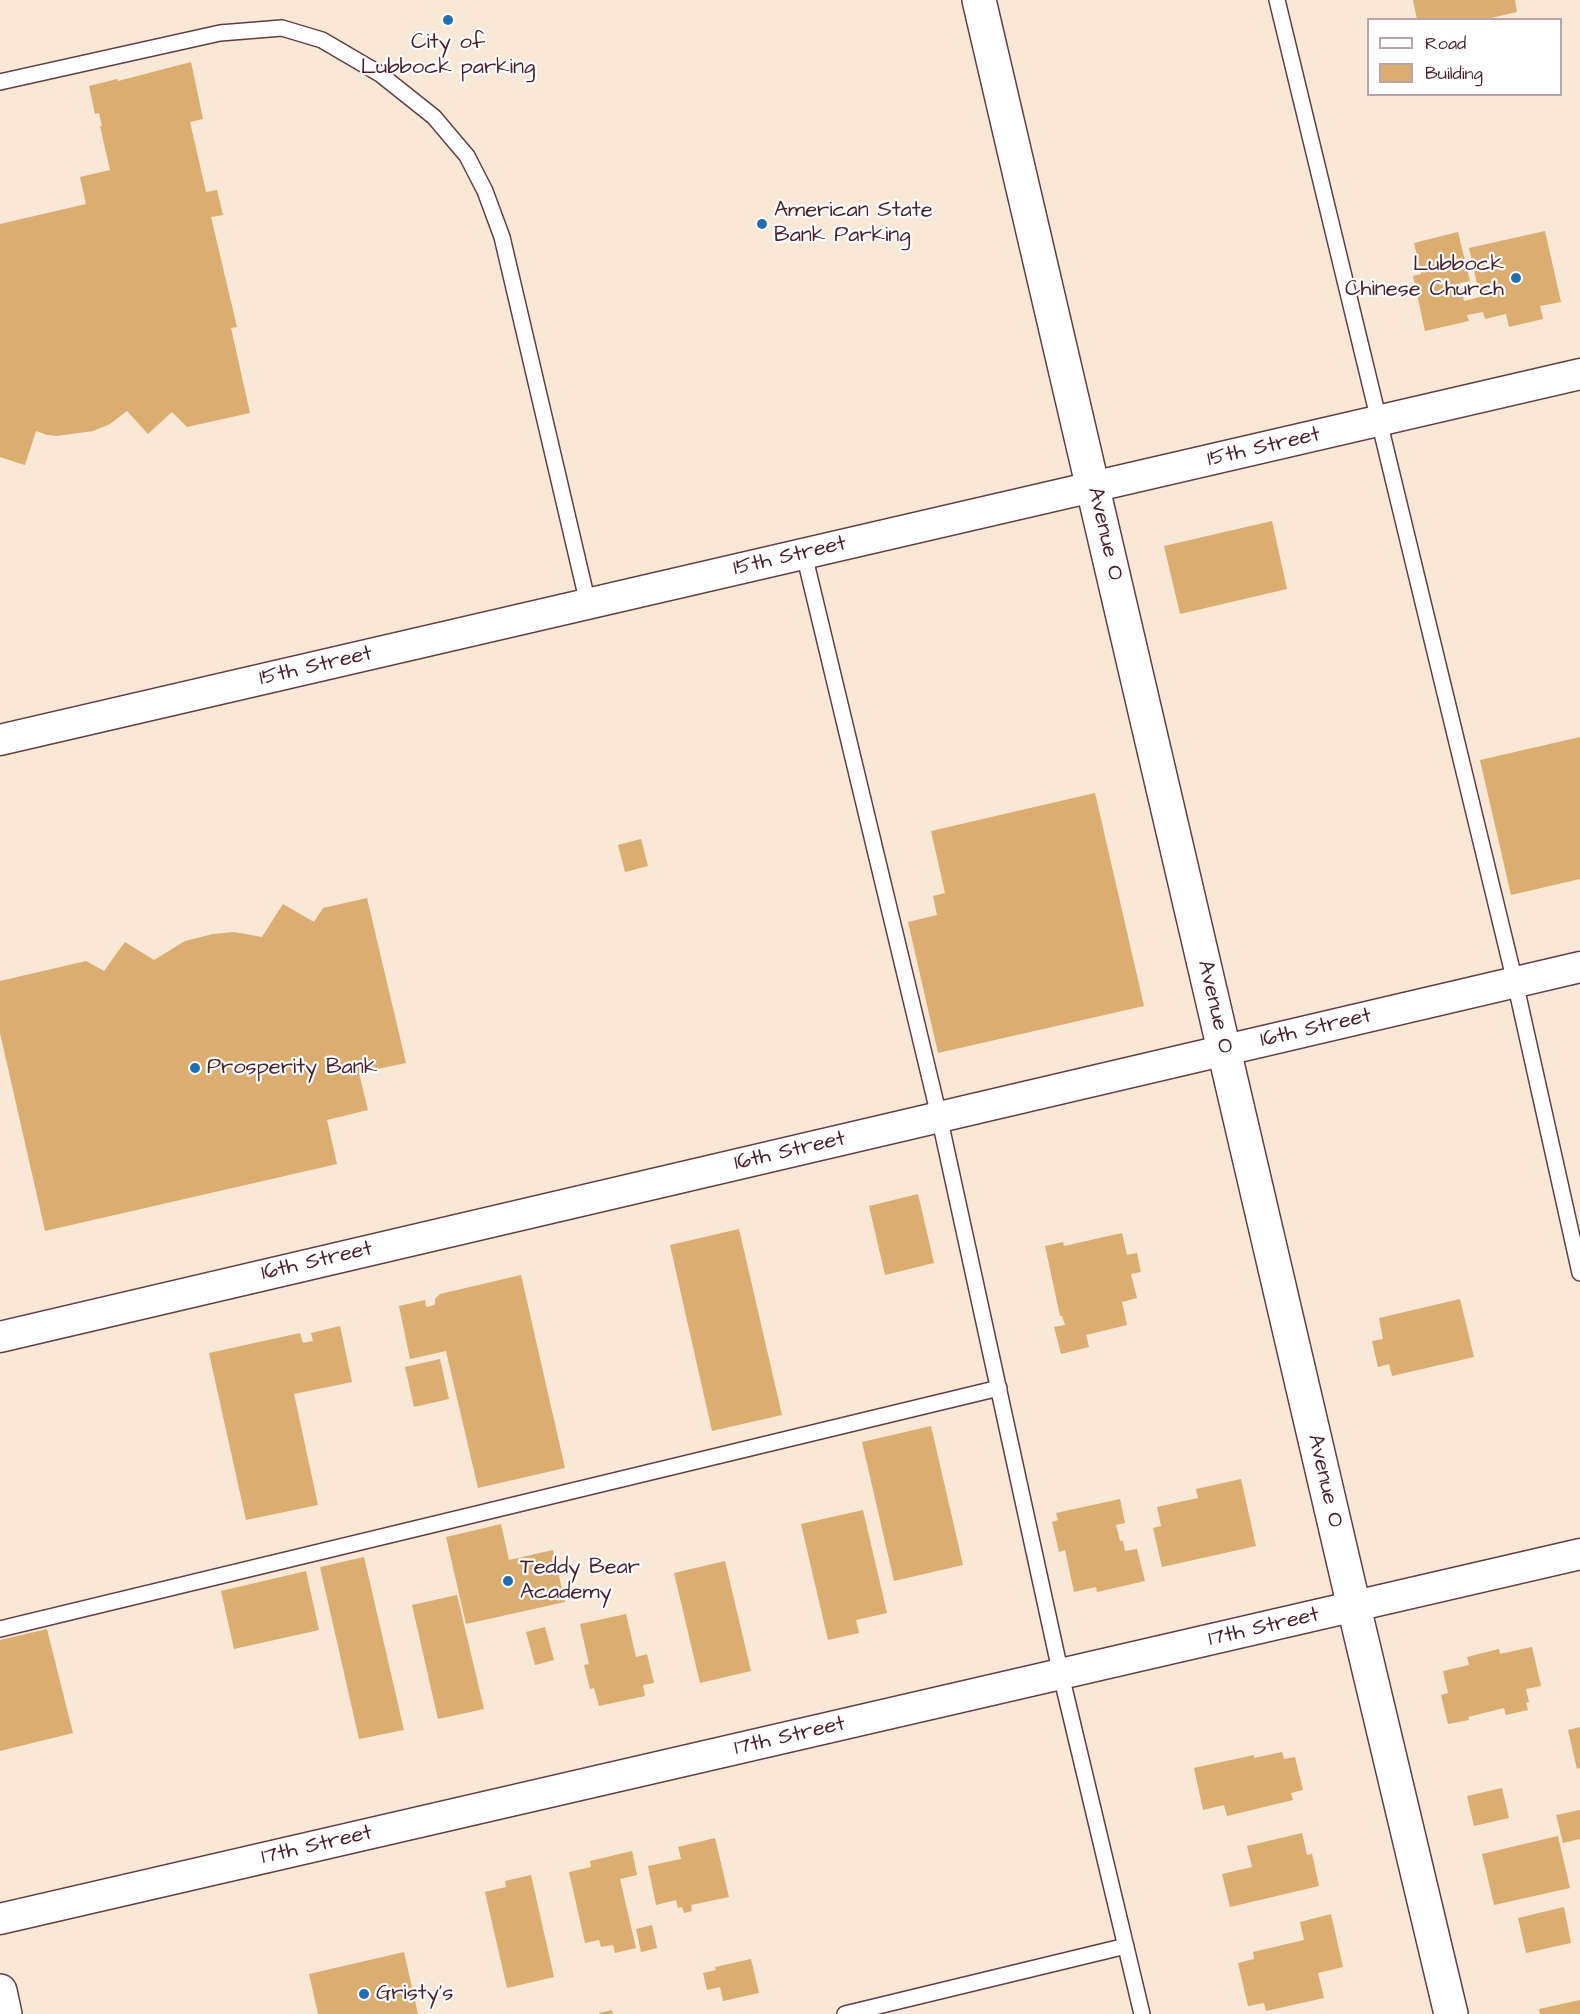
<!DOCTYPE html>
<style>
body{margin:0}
#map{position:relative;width:1580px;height:2014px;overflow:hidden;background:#f8e8d5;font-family:"Architects Daughter",sans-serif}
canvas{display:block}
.legend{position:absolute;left:1367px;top:18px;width:195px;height:78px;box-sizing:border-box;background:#fff;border:2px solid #b7a5aa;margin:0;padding:8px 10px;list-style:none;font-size:18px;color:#4a1f2b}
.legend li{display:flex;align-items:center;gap:12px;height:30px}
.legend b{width:30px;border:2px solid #b7a5aa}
</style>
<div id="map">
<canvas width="1580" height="2014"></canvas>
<ul class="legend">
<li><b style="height:8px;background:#fff"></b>Road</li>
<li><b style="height:16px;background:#dbad70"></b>Building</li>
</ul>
</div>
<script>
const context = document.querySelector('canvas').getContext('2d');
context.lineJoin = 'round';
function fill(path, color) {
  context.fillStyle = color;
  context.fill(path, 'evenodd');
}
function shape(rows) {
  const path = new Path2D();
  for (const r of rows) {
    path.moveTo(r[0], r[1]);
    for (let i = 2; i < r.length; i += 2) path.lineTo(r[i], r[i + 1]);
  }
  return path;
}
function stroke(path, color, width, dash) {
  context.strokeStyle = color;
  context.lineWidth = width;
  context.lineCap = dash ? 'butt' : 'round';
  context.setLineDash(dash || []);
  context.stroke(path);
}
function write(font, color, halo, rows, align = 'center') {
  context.font = font + ' "Architects Daughter",sans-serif';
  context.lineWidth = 4.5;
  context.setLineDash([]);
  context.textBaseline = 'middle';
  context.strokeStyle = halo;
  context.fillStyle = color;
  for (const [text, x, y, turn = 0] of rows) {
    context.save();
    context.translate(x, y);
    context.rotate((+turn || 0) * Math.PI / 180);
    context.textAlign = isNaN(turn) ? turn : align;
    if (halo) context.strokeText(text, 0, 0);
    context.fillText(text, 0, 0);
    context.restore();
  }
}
const building = shape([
 [1413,0,1515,0,1517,12,1482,20,1417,20],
 [191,62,203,119,190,122,206,192,217,190,223,215,211,217,237,327,231,328,250,413,187,427,172,412,148,434,127,411,110,424,93,431,57,436,47,435,36,431,25,465,0,457,0,224,86,204,80,177,110,170,100,126,102,126,99,113,95,114,89,86,117,79,118,81],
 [1545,231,1561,302,1540,306,1543,319,1509,327,1506,314,1485,319,1483,312,1467,315,1469,321,1425,331,1413,276,1421,274,1414,243,1458,232,1470,281,1460,283,1464,301,1480,297,1469,248],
 [1272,521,1287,589,1180,614,1164,546],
 [1580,737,1580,879,1511,895,1480,760],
 [1095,793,1144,1006,938,1053,908,922,937,915,933,896,945,893,931,831],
 [641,839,648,866,625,872,618,845],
 [367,898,406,1063,359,1073,368,1110,327,1120,337,1164,45,1231,0,1033,0,981,86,961,104,971,125,942,154,960,185,941,213,934,234,932,262,937,283,904,314,922,323,908],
 [918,1194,934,1263,885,1275,869,1206],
 [739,1229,782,1415,712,1431,670,1245],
 [1122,1233,1127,1255,1137,1253,1141,1272,1131,1274,1137,1298,1122,1302,1127,1325,1086,1335,1089,1347,1061,1354,1054,1327,1065,1325,1062,1316,1060,1316,1045,1246,1063,1242,1064,1246],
 [521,1275,565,1468,478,1488,446,1351,410,1359,399,1306,425,1300,426,1307,435,1305,435,1299,440,1294],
 [1460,1299,1474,1357,1392,1376,1389,1364,1378,1367,1372,1341,1383,1339,1379,1318],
 [340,1326,352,1382,294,1394,318,1505,246,1520,209,1353,300,1333,303,1343,313,1341,311,1333],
 [440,1359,449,1399,414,1407,405,1367],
 [931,1426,963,1565,894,1581,862,1442],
 [1241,1479,1256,1546,1162,1567,1153,1528,1161,1526,1157,1507,1198,1498,1196,1489],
 [1120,1499,1125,1523,1116,1525,1120,1541,1123,1541,1125,1551,1137,1549,1145,1581,1097,1592,1096,1587,1074,1592,1065,1550,1059,1552,1052,1522,1058,1520,1056,1513],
 [863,1510,887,1613,856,1620,859,1633,828,1640,801,1524],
 [501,1524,509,1560,553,1550,565,1602,466,1624,446,1537],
 [364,1557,404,1730,359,1739,320,1567],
 [725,1561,751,1671,700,1683,674,1573],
 [306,1571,319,1630,234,1649,221,1591],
 [457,1595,484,1709,438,1719,412,1605],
 [626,1614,636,1657,647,1654,654,1683,643,1685,645,1696,599,1706,594,1688,590,1689,584,1665,589,1664,580,1624],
 [545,1627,554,1660,535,1665,526,1632],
 [47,1629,73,1733,0,1751,0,1640],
 [1532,1647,1541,1686,1526,1689,1529,1702,1526,1703,1528,1710,1506,1715,1504,1708,1468,1717,1469,1720,1448,1724,1441,1695,1448,1693,1443,1671,1469,1665,1467,1657,1499,1649,1500,1654],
 [1580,1727,1580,1768,1577,1769,1568,1730],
 [1282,1752,1284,1759,1295,1757,1303,1790,1291,1793,1293,1800,1227,1816,1224,1805,1203,1810,1194,1768,1254,1755,1254,1758],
 [1502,1788,1509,1818,1474,1826,1467,1796],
 [1580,1810,1580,1839,1563,1843,1556,1815],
 [1302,1833,1307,1855,1312,1854,1319,1886,1230,1907,1222,1874,1252,1867,1247,1846],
 [1558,1836,1570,1888,1494,1905,1482,1854],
 [715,1838,729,1897,691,1905,692,1911,684,1913,682,1907,678,1908,676,1900,656,1905,648,1866,681,1859,678,1847],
 [632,1851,637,1875,620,1879,636,1948,615,1953,613,1945,601,1947,599,1940,585,1943,569,1872,591,1867,590,1861],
 [531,1875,554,1977,507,1988,485,1892,506,1887,505,1881],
 [1564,1907,1571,1943,1526,1953,1518,1918],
 [1331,1914,1343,1967,1318,1973,1324,1998,1266,2011,1264,2003,1248,2006,1238,1963,1254,1959,1253,1952,1304,1940,1300,1922],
 [652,1925,657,1948,641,1952,636,1929],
 [404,1952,418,2014,318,2014,309,1974],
 [751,1959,759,1993,723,2001,720,1987,707,1990,703,1973,716,1970,715,1967],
 [1580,2000,1580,2014,1540,2014,1539,2009],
 [612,2010,613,2014,599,2014,599,2013]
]);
const service = shape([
 [1277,0,1515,982,1580,1273],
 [0,82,220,33,282,28,322,40,380,74,434,117,467,156,485,191,502,237,588,604],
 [804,554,939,1116,1061,1675,1142,2014],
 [0,1629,999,1388],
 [845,2014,1126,1946]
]);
const minor = shape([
 [0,740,1580,374],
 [0,1337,1580,967],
 [0,1919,1580,1554]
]);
const tertiary = shape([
 [979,0,1354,1607,1451,2014]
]);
const trunk = shape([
 [0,1991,5,2014]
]);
const markers = [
 [448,20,6,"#1f6fb2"],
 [762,224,6,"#1f6fb2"],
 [1516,278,6,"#1f6fb2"],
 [195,1068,6,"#1f6fb2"],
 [508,1581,6,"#1f6fb2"],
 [364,1994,6,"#1f6fb2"]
];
const poiNames = [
 ["City of",448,43,"center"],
 ["Lubbock parking",448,68,"center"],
 ["American State",774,211],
 ["Bank Parking",774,236],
 ["Lubbock",1504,265,"right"],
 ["Chinese Church",1504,290,"right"],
 ["Prosperity Bank",207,1068],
 ["Teddy Bear",520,1568],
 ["Academy",520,1593],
 ["Gristy's",376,1994]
];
const streetNames = [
 ["15th Street",1264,448,-13],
 ["Avenue O",1104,534,77],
 ["15th Street",790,557,-13],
 ["15th Street",316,667,-13],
 ["Avenue O",1214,1007,77],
 ["16th Street",1316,1029,-13],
 ["16th Street",790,1152,-13],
 ["16th Street",317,1262,-13],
 ["Avenue O",1324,1481,77],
 ["17th Street",1264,1628,-13],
 ["17th Street",790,1737,-13],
 ["17th Street",317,1846,-13]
];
fill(building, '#dbad70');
stroke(service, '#643d44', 18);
stroke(minor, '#643d44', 33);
stroke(tertiary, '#643d44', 36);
stroke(trunk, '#643d44', 36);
stroke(service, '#fff', 15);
stroke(minor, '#fff', 30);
stroke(tertiary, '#fff', 33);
stroke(trunk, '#fff', 33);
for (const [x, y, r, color] of markers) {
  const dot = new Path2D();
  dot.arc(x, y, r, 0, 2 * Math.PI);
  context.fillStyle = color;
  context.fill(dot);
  stroke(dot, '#fff', 2);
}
write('22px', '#4a1f2b', '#fff', poiNames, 'left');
write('22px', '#4a1f2b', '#fff', streetNames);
</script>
